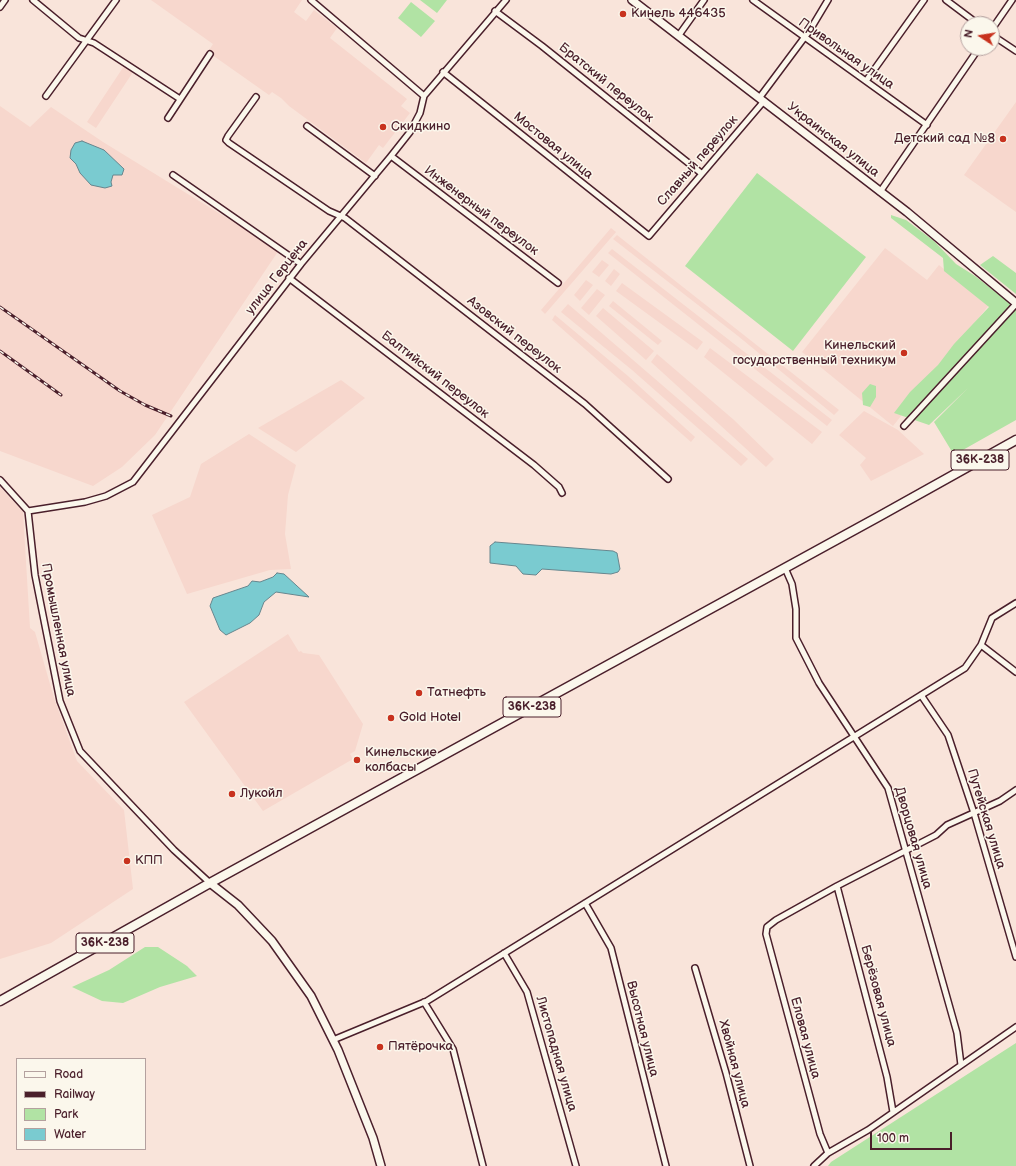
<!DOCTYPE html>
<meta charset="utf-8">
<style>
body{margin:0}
#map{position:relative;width:1016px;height:1166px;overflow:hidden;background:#f9e4da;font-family:"Balsamiq Sans",sans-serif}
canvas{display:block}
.legend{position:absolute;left:16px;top:1058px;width:130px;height:92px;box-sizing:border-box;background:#fbf7ec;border:1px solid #b4a19f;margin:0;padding:5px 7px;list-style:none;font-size:12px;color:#4a1f2b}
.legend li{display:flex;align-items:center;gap:8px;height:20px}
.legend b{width:20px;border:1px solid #b4a19f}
.north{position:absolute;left:960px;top:16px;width:40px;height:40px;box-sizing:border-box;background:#fbf7ec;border:1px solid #b4a19f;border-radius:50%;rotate:282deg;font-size:11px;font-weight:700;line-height:16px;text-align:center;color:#4a1f2b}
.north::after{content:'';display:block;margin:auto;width:14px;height:18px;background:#c8321e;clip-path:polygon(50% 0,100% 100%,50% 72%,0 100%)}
.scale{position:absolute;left:870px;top:1132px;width:82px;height:18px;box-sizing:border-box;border:2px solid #4a1f2b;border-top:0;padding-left:5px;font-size:12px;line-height:14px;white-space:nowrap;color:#4a1f2b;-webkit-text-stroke:3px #fbf7ec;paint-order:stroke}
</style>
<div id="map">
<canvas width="1016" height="1166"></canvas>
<ul class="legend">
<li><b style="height:5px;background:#fbf7ec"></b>Road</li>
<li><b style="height:5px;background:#4a1f2b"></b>Railway</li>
<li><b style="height:11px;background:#b1e3a4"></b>Park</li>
<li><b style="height:11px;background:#7acbd0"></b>Water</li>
</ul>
<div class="north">N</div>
<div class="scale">100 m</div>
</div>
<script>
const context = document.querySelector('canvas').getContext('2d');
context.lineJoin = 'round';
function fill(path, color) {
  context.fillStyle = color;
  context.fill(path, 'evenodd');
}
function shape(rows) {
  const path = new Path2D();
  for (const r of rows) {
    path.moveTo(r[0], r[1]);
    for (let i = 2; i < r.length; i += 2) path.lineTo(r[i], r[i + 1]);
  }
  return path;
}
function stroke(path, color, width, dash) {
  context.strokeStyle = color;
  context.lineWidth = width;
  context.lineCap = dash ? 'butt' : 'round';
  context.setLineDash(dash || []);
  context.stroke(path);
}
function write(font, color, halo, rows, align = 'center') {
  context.font = font + ' "Balsamiq Sans",sans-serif';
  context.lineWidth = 3;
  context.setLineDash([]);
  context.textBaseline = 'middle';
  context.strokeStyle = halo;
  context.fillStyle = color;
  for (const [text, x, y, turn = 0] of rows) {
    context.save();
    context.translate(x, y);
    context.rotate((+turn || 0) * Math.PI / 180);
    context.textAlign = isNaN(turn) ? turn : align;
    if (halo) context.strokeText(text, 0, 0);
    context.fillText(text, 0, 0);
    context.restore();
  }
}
const built = shape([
 [151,0,302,0,294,12,306,21,314,10,337,28,330,38,407,99,401,106,410,113,383,148,379,145,366,163,289,106,281,98,272,92,269,95,208,52,213,44],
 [124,66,133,72,96,128,87,122],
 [1016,102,1016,212,964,175],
 [0,106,30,127,51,107,103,142,279,250,155,435,122,467,93,486,0,451],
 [611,228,616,232,545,314,541,310],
 [617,235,839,410,834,415,738,336,613,239],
 [885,248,927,280,939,265,989,305,893,426,802,352],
 [612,249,787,385,832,420,827,426,608,253],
 [602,260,609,265,599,277,592,272],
 [614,269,620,274,611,286,605,281],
 [586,280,593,285,580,301,574,295],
 [622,283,703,342,697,350,616,291],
 [597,289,605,295,589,315,581,308],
 [613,301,662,341,658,345,609,306],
 [568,304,748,459,741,466,632,370,561,312],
 [603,308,654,351,646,360,596,316],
 [555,315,628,376,695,437,691,442,552,320],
 [710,348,822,432,812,444,704,357],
 [657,354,734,420,774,459,766,467,651,362],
 [341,380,365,398,296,452,258,428],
 [864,411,898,430,924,454,871,481,860,465,866,458,839,435],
 [249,434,296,465,288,495,285,534,291,569,270,570,187,594,152,515,190,497,201,464],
 [0,487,23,512,30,628,35,632,54,698,77,761,124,810,133,889,51,943,0,959],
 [288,634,299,652,301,651,303,653,319,655,363,724,355,751,350,754,353,759,263,811,184,702]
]);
const green = shape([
 [420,0,447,0,437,13],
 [411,2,435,21,421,37,398,18],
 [757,173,866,257,793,351,685,266],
 [891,215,906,220,934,241,956,264,975,276,1016,308,1016,420,954,455,934,422,968,388,929,425,894,413,910,392,938,365,954,344,989,307,944,271,943,258,891,218],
 [993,256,1016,273,1016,294,980,265],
 [870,384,876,386,876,397,870,407,863,405,862,393],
 [145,947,158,947,187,966,197,976,160,987,123,1003,102,1001,72,987,109,970],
 [1016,1043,1016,1166,828,1166,831,1162]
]);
const water = shape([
 [82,141,104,150,124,169,122,175,113,175,111,182,112,186,105,188,91,185,80,173,76,164,70,158,71,150,75,143,82,141],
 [495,542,613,551,617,553,620,569,618,572,611,574,542,569,536,575,523,574,516,566,490,563,490,546,495,542],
 [277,573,284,574,309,597,276,592,264,602,259,615,250,623,226,635,220,630,210,606,213,598,248,586,252,581,260,582,273,577,277,573]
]);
const street = shape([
 [33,0,79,38,94,43,180,99],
 [311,0,424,96],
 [753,0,927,125],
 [946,0,978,24],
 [0,7,5,0],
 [495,11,542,46,701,173],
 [992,29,1012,0],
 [679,35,704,0],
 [992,35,1016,51],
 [443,72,649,236,764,101],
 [866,81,924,0],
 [46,96,116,0],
 [256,97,228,136,226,140,229,143,329,211,345,218,585,404,668,479],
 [760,97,810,30,828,0],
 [168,118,210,54],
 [307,126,375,176],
 [391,156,558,283],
 [173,175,301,264],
 [880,192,979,48],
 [289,278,534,465,559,487,562,493],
 [904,426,1016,304],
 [0,480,28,511,35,575,60,701,80,751,174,850,210,883],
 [28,511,85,502,106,496,133,482,301,264,391,156,410,132,420,113,424,96,506,0],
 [785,568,792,584,796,609,796,638,819,683,888,788,957,1033,961,1065],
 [981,645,1016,672],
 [921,695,948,735,974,813,1016,957],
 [837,886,887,1077,893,1112],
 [585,903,611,948,666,1166],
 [504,953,527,992,576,1166],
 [695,968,726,1073,750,1166],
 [424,1002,453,1049,483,1166],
 [333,1040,427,1001,965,668,981,645,992,618,1016,603],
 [828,1153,820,1134,766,934,767,927,776,920,837,886,936,835,947,825,1000,801,1016,790],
 [814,1166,828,1153,868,1130,1016,1027]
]);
const secondary = shape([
 [632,0,907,212,1016,303],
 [210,883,238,905,272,941,311,996,338,1050,373,1138,381,1166]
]);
const primary = shape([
 [0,1001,210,883,878,517,1016,440]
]);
const rail = shape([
 [0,307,120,391,145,405,171,416],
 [0,351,61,395]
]);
const markers = [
 [623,14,4,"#c8321e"],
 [383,127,4,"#c8321e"],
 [1003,139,4,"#c8321e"],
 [904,353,4,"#c8321e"],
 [419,693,4,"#c8321e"],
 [391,718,4,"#c8321e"],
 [357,760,4,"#c8321e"],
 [232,794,4,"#c8321e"],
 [127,861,4,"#c8321e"],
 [380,1047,4,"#c8321e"]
];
const shields = [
 [980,460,58],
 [532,707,58],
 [105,943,58]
];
const shieldNames = [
 ["36К-238",980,460],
 ["36К-238",532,707],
 ["36К-238",105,943]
];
const poiNames = [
 ["Кинель 446435",631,14],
 ["Скидкино",391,127],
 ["Детский сад №8",995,139,"right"],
 ["Кинельский",896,346,"right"],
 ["государственный техникум",896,361,"right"],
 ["Татнефть",427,693],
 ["Gold Hotel",399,718],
 ["Кинельские",365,753],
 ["колбасы",365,768],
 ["Лукойл",240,794],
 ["КПП",135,861],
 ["Пятёрочка",388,1047]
];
const streetNames = [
 ["Привольная улица",846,54,35],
 ["Братский переулок",606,83,39],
 ["Украинская улица",833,140,38],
 ["Мостовая улица",553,146,39],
 ["Славный переулок",698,161,-49],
 ["Инженерный переулок",481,211,37],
 ["улица Герцена",277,277,-52],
 ["Азовский переулок",514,335,38],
 ["Балтийский переулок",435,375,38],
 ["Промышленная улица",58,630,79],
 ["Путейская улица",986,819,73],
 ["Дворцовая улица",913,838,74],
 ["Берёзовая улица",878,996,75],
 ["Высотная улица",642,1029,76],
 ["Еловая улица",805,1038,75],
 ["Листопадная улица",556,1054,74],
 ["Хвойная улица",734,1064,75]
];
fill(built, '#f7d7cd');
fill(green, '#b1e3a4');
fill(water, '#7acbd0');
stroke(water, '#67868e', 1);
stroke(street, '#4a1f2b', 8);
stroke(secondary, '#4a1f2b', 10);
stroke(primary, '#4a1f2b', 11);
stroke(street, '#fbf7ec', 5);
stroke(secondary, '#fbf7ec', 7);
stroke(primary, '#fbf7ec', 8);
stroke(rail, '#4a1f2b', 3);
stroke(rail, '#fbf7ec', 1.5, [4.5]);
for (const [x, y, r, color] of markers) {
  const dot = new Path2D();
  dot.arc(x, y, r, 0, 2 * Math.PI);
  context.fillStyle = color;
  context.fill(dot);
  stroke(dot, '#fbf7ec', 1.5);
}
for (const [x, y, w] of shields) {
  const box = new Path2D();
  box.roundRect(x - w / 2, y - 10, w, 20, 3);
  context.fillStyle = '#fbf7ec';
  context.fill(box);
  stroke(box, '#4a1f2b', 1);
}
write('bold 12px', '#4a1f2b', null, shieldNames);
write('13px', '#4a1f2b', '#fbf7ec', poiNames, 'left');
write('13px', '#4a1f2b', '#fbf7ec', streetNames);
</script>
